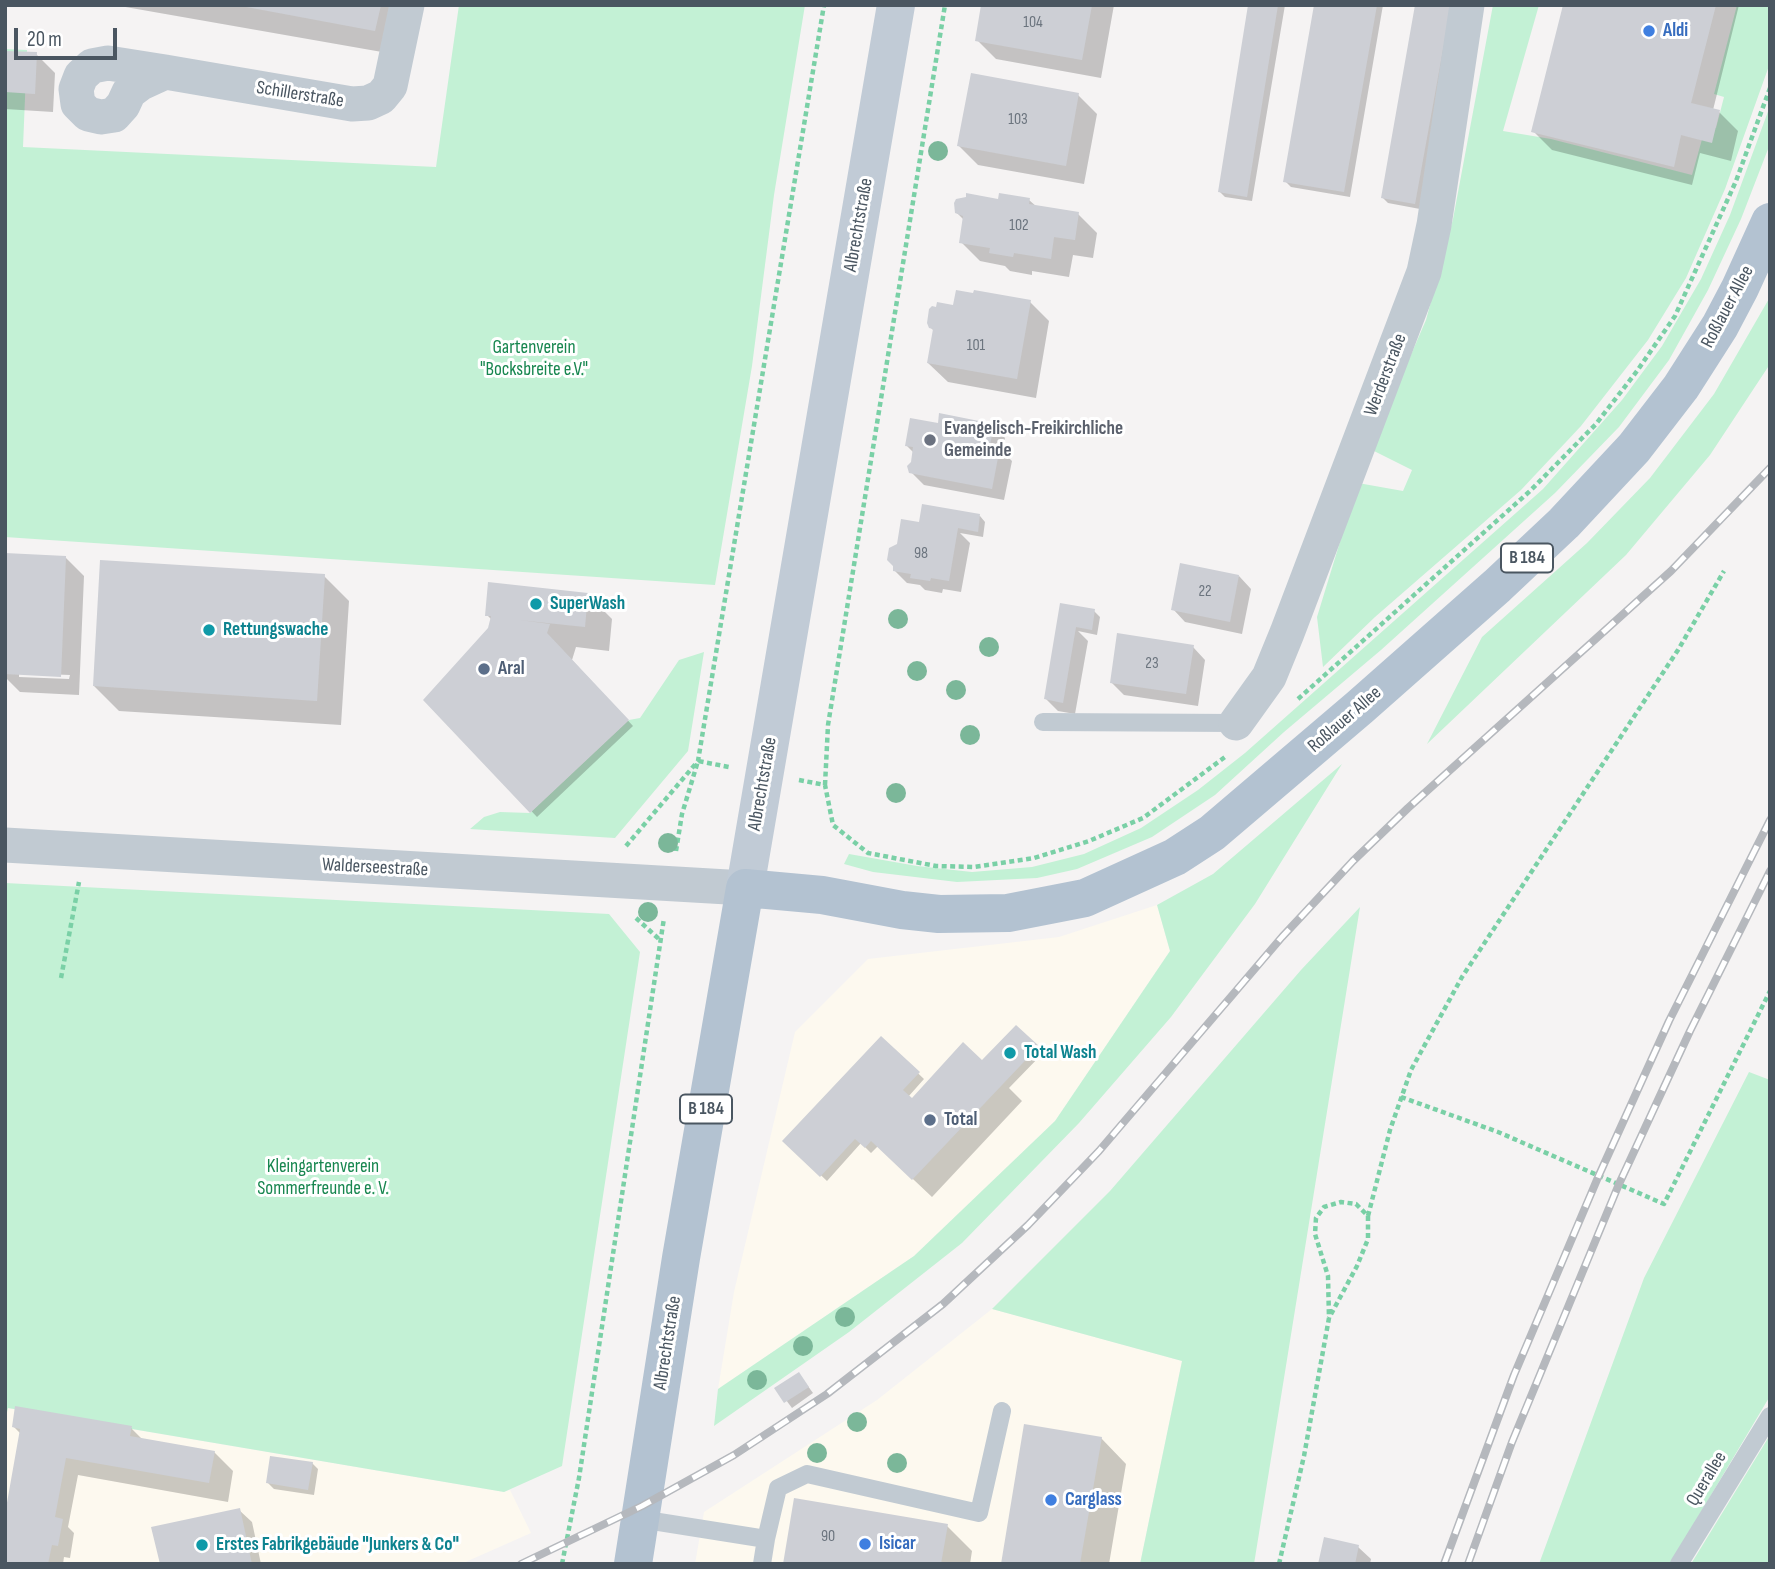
<!DOCTYPE html>
<meta charset="utf-8">
<style>
body{margin:0}
#map{position:relative;width:1775px;height:1569px;overflow:hidden;background:#f5f3f3;font-family:"Sofia Sans Condensed",sans-serif}
canvas{display:block}
.frame{position:absolute;inset:0;border:7px solid #4a5661;pointer-events:none}
.scale{position:absolute;left:14px;top:28px;width:103px;height:32px;box-sizing:border-box;border:4px solid #4a5661;border-top:0;padding-left:9px;font-size:21px;line-height:24px;white-space:nowrap;color:#4a5661;-webkit-text-stroke:5px #fff;paint-order:stroke}
</style>
<div id="map">
<canvas width="1775" height="1569"></canvas>
<div class="frame"></div>
<div class="scale">20 m</div>
</div>
<script>
const context = document.querySelector('canvas').getContext('2d');
context.lineJoin = 'round';
function fill(path, color) {
  context.fillStyle = color;
  context.fill(path, 'evenodd');
}
function shape(rows) {
  const path = new Path2D();
  for (const r of rows) {
    path.moveTo(r[0], r[1]);
    for (let i = 2; i < r.length; i += 2) path.lineTo(r[i], r[i + 1]);
  }
  return path;
}
function stroke(path, color, width, dash) {
  context.strokeStyle = color;
  context.lineWidth = width;
  context.lineCap = dash ? 'butt' : 'round';
  context.setLineDash(dash || []);
  context.stroke(path);
}
function write(font, color, halo, rows, align = 'center') {
  context.font = font + ' "Sofia Sans Condensed",sans-serif';
  context.lineWidth = 6;
  context.setLineDash([]);
  context.textBaseline = 'middle';
  context.strokeStyle = halo;
  context.fillStyle = color;
  for (const [text, x, y, turn = 0] of rows) {
    context.save();
    context.translate(x, y);
    context.rotate((+turn || 0) * Math.PI / 180);
    context.textAlign = isNaN(turn) ? turn : align;
    if (halo) context.strokeText(text, 0, 0);
    context.fillText(text, 0, 0);
    context.restore();
  }
}
const commercial = shape([
 [1157,905,1170,951,1055,1121,914,1256,718,1389,734,1292,795,1032,868,959,1059,937],
 [992,1309,1182,1361,1140,1564,695,1564,704,1512,877,1400],
 [7,1408,504,1492,510,1490,531,1533,461,1564,5,1564,5,1421]
]);
const green = shape([
 [459,5,805,5,774,195,752,366,715,585,5,537,5,49,27,50,23,147,436,167],
 [1493,5,1539,5,1503,131,1551,139,1692,175,1706,125,1716,128,1724,97,1714,94,1737,5,1770,5,1770,63,1725,189,1686,278,1648,340,1581,426,1521,490,1375,617,1323,667,1317,617,1358,483,1403,491,1412,470,1370,449,1426,320,1453,219],
 [1770,106,1770,144,1741,219,1708,290,1669,360,1619,427,1555,493,1381,650,1284,732,1215,795,1152,837,1077,869,1037,878,957,882,873,872,844,864,849,854,917,866,972,872,1032,867,1084,854,1141,828,1198,790,1245,753,1543,489,1622,400,1662,346,1701,279,1730,215],
 [1770,297,1770,364,1710,455,1626,555,1427,744,1482,637,1587,543,1650,478,1714,394],
 [704,652,688,751,615,838,470,829,484,817,500,812,530,813,629,720,640,718,679,660],
 [1342,764,1255,904,1171,1017,1079,1123,962,1243,849,1332,714,1426,718,1389,914,1256,1055,1121,1170,951,1157,905,1213,874],
 [5,883,609,914,640,952,562,1466,504,1492,8,1408,5,1421],
 [1360,907,1254,1564,1140,1564,1182,1361,992,1309,1110,1191,1301,970],
 [1749,1072,1770,1080,1770,1396,1670,1564,1539,1564,1644,1278],
 [1770,1435,1770,1564,1691,1564]
]);
const shadow = shape([
 [114,5,411,5,399,55],
 [983,5,1114,5,1101,78,996,59,977,40],
 [1250,5,1285,5,1252,201,1225,197,1219,191],
 [1316,5,1383,5,1350,197,1291,187,1285,181],
 [1457,5,1420,209,1388,203,1382,197],
 [1565,5,1739,5,1713,110,1719,112,1738,131,1731,161,1700,153,1692,185,1552,150,1533,131],
 [5,52,36,54,55,73,53,112,5,109],
 [1078,95,1097,114,1084,184,978,165,959,146],
 [1029,200,1037,207,1078,214,1097,233,1093,258,1073,255,1069,277,1032,271,1032,275,1010,271,1005,266,980,261,961,242,964,220,956,212,1000,201],
 [1030,302,1049,321,1036,398,948,382,928,363,934,331,930,327,954,307],
 [939,425,993,425,1005,438,1003,452,1012,461,1004,500,924,485,911,472,914,453,907,446],
 [980,516,985,522,983,537,960,533,970,543,961,592,943,589,942,593,925,590,920,585,907,583,894,570,924,524],
 [65,557,84,576,79,695,20,692,5,677,5,578],
 [19,673,70,675,69,679,19,677],
 [324,576,349,601,341,725,119,711,94,686],
 [1239,576,1251,589,1242,634,1185,622,1173,609],
 [587,594,612,619,609,651,576,647,572,660,633,726,537,817,426,700,490,629,492,620,487,615],
 [1062,605,1094,611,1100,617,1097,635,1078,631,1088,641,1075,714,1058,711,1046,699],
 [1193,647,1205,660,1198,706,1124,695,1111,682],
 [1016,1027,1043,1053,1009,1088,1022,1101,932,1197,878,1146,871,1153,861,1143,827,1181,785,1141,881,1038,924,1079,908,1097,912,1100,994,1073],
 [799,1374,813,1393,792,1408,777,1388],
 [14,1427,131,1428,143,1440,214,1452,233,1471,228,1502,78,1475,68,1527,74,1533,70,1558,64,1557,63,1564,5,1564,21,1434],
 [1101,1438,1126,1464,1109,1564,1002,1564],
 [312,1463,318,1469,314,1495,274,1489,268,1483],
 [239,1510,252,1522,261,1564,161,1564],
 [947,1526,972,1551,970,1564,785,1564],
 [1358,1547,1371,1559,1370,1564,1320,1564]
]);
const building = shape([
 [236,5,381,5,375,31],
 [981,5,1092,5,1082,60,975,41],
 [1248,5,1278,5,1247,197,1218,192],
 [1314,5,1377,5,1344,192,1283,182],
 [1415,5,1451,5,1415,204,1381,198],
 [1563,5,1716,5,1691,103,1720,110,1712,143,1681,135,1674,167,1531,132],
 [5,51,37,52,35,94,5,92],
 [971,73,1079,93,1066,166,957,146],
 [966,193,998,199,999,193,1030,198,1029,204,1079,212,1075,240,1054,237,1051,259,1014,253,1013,257,989,253,990,248,959,243,963,216,955,213,954,203,956,199,966,197],
 [956,290,973,293,974,290,1031,300,1017,379,927,363,933,329,929,328,927,323,929,309,932,306,936,307,937,302,953,305],
 [939,413,994,424,990,445,1000,447,992,489,909,473,907,466,911,462,913,447,905,446,910,418,938,423],
 [922,504,980,514,978,532,958,528,949,581,931,578,930,581,910,578,911,574,893,571,893,566,887,560,889,548,897,544,901,519,919,522],
 [5,553,66,556,61,677,5,674],
 [100,560,325,574,317,701,93,686],
 [1180,563,1239,575,1230,622,1171,610],
 [488,582,588,593,585,627,519,620,550,624,547,633,629,720,530,813,423,700,488,628,491,616,485,616],
 [1060,603,1095,609,1092,630,1076,627,1063,703,1044,699],
 [1117,633,1194,645,1186,694,1110,683],
 [1016,1025,1039,1046,912,1180,871,1141,865,1148,855,1139,820,1177,782,1141,881,1036,920,1072,903,1090,912,1098,963,1042,982,1060],
 [799,1372,809,1387,784,1403,774,1388],
 [15,1406,132,1426,130,1436,215,1451,209,1483,66,1458,55,1517,63,1519,58,1546,52,1545,48,1564,5,1564,5,1514,20,1429,12,1427],
 [1024,1424,1102,1437,1080,1564,1001,1564],
 [270,1456,313,1462,308,1490,266,1483],
 [794,1498,948,1524,941,1564,783,1564],
 [240,1508,252,1564,160,1564,151,1527],
 [1324,1537,1359,1545,1355,1564,1318,1564]
]);
const path = shape([
 [1298,699,1530,491,1596,424,1637,371,1675,316,1736,181,1770,88],
 [799,780,825,785,833,825,868,853,936,866,974,867,1034,858,1089,841,1143,818,1225,757],
 [825,785,828,725,945,5],
 [626,846,698,761,824,5],
 [676,851,682,814,698,761,729,767],
 [636,918,660,940],
 [61,978,79,882],
 [1401,1097,1498,1132,1664,1204,1770,991],
 [1368,1216,1390,1130,1411,1070,1462,977,1678,650,1724,571],
 [562,1564,579,1478,664,918],
 [1279,1564,1304,1456,1329,1318,1328,1276,1315,1234,1316,1218,1324,1207,1341,1202,1356,1204,1368,1216,1368,1239,1357,1266,1329,1318]
]);
const service = shape([
 [1043,722,1236,723],
 [640,1519,766,1539,762,1564],
 [766,1539,778,1488,807,1474,979,1513,1002,1411],
 [1679,1564,1770,1416]
]);
const minor = shape([
 [165,72,141,83,129,92,123,105,114,115,101,117,88,114,78,104,76,89,81,76,92,66,108,63,165,72,352,104,368,103,381,97,390,86,407,5],
 [1236,723,1269,677,1287,633,1424,272,1434,225,1467,5],
 [5,845,745,888]
]);
const secondary = shape([
 [745,888,896,5]
]);
const primary = shape([
 [633,1564,681,1258,745,888,822,895,902,910,939,914,1008,913,1085,898,1175,857,1212,833,1360,707,1497,586,1564,523,1634,448,1681,387,1720,326,1740,288,1770,222]
]);
const rail = shape([
 [521,1564,642,1506,734,1455,827,1394,943,1304,1028,1225,1099,1151,1282,937,1353,861,1408,808,1671,571,1770,468],
 [1444,1564,1514,1375,1599,1175,1669,1021,1770,820],
 [1468,1564,1512,1442,1619,1184,1690,1031,1770,871]
]);
const trees = [
 [938,151],
 [898,619],
 [989,647],
 [917,671],
 [956,690],
 [970,735],
 [896,793],
 [668,843],
 [648,912],
 [845,1317],
 [803,1346],
 [757,1380],
 [857,1422],
 [817,1453],
 [897,1463]
];
const markers = [
 [1649,31,7,"#3f7fe0"],
 [930,440,7,"#6b7280"],
 [536,604,7,"#0f9aa8"],
 [209,630,7,"#0f9aa8"],
 [484,669,7,"#5c6f8a"],
 [1010,1053,7,"#0f9aa8"],
 [930,1120,7,"#5c6f8a"],
 [1051,1500,7,"#3f7fe0"],
 [865,1544,7,"#3f7fe0"],
 [202,1545,7,"#0f9aa8"]
];
const numberNames = [
 ["104",1033,23],
 ["103",1018,120],
 ["102",1019,226],
 ["101",976,346],
 ["98",921,554],
 ["22",1205,592],
 ["23",1152,664],
 ["90",828,1537]
];
const shields = [
 [1527,558,52],
 [706,1109,52]
];
const shieldNames = [
 ["B 184",1527,558],
 ["B 184",706,1109]
];
const shopNames = [
 ["Aldi",1663,31],
 ["Carglass",1065,1500],
 ["Isicar",879,1544]
];
const streetNames = [
 ["Schillerstraße",300,95,9],
 ["Albrechtstraße",859,225,-80],
 ["Roßlauer Allee",1728,307,-62],
 ["Werderstraße",1386,375,-69],
 ["Roßlauer Allee",1345,720,-41],
 ["Albrechtstraße",763,784,-80],
 ["Walderseestraße",375,868,3],
 ["Albrechtstraße",668,1343,-81],
 ["Querallee",1707,1479,-59]
];
const parkNames = [
 ["Gartenverein",534,348],
 ["\"Bocksbreite e.V.\"",534,370],
 ["Kleingartenverein",323,1167],
 ["Sommerfreunde e. V.",323,1189]
];
const worshipNames = [
 ["Evangelisch-Freikirchliche",944,429],
 ["Gemeinde",944,451]
];
const cultureNames = [
 ["SuperWash",550,604],
 ["Rettungswache",223,630],
 ["Total Wash",1024,1053],
 ["Erstes Fabrikgebäude \"Junkers & Co\"",216,1545]
];
const serviceNames = [
 ["Aral",498,669],
 ["Total",944,1120]
];
fill(commercial, '#fdf9ef');
fill(green, '#c3f1d5');
fill(shadow, '#0003');
fill(building, '#cdcfd5');
stroke(path, '#7ad0a6', 4.5, [5, 3.5]);
stroke(service, '#c1cad2', 18);
stroke(minor, '#c1cad2', 35);
stroke(secondary, '#c1cbd6', 38);
stroke(primary, '#b3c2d1', 38);
stroke(rail, '#b5b8bd', 8);
stroke(rail, '#fff', 5, [16]);
context.fillStyle = '#7bb799';
for (const [x, y] of trees) {
  context.beginPath();
  context.arc(x, y, 10, 0, 2 * Math.PI);
  context.fill();
}
for (const [x, y, r, color] of markers) {
  const dot = new Path2D();
  dot.arc(x, y, r, 0, 2 * Math.PI);
  context.fillStyle = color;
  context.fill(dot);
  stroke(dot, '#fff', 2.5);
}
write('16px', '#6b747e', null, numberNames);
for (const [x, y, w] of shields) {
  const box = new Path2D();
  box.roundRect(x - w / 2, y - 14.5, w, 29, 5);
  context.fillStyle = '#fff';
  context.fill(box);
  stroke(box, '#4a5661', 2);
}
write('bold 18px', '#4a5661', null, shieldNames);
write('bold 19px', '#366cbe', '#fff', shopNames, 'left');
write('19px', '#4a5661', '#fff', streetNames);
write('19px', '#17864f', '#fff', parkNames);
write('bold 19px', '#5b616d', '#fff', worshipNames, 'left');
write('bold 19px', '#0d838f', '#fff', cultureNames, 'left');
write('bold 19px', '#4e5e75', '#fff', serviceNames, 'left');
</script>
